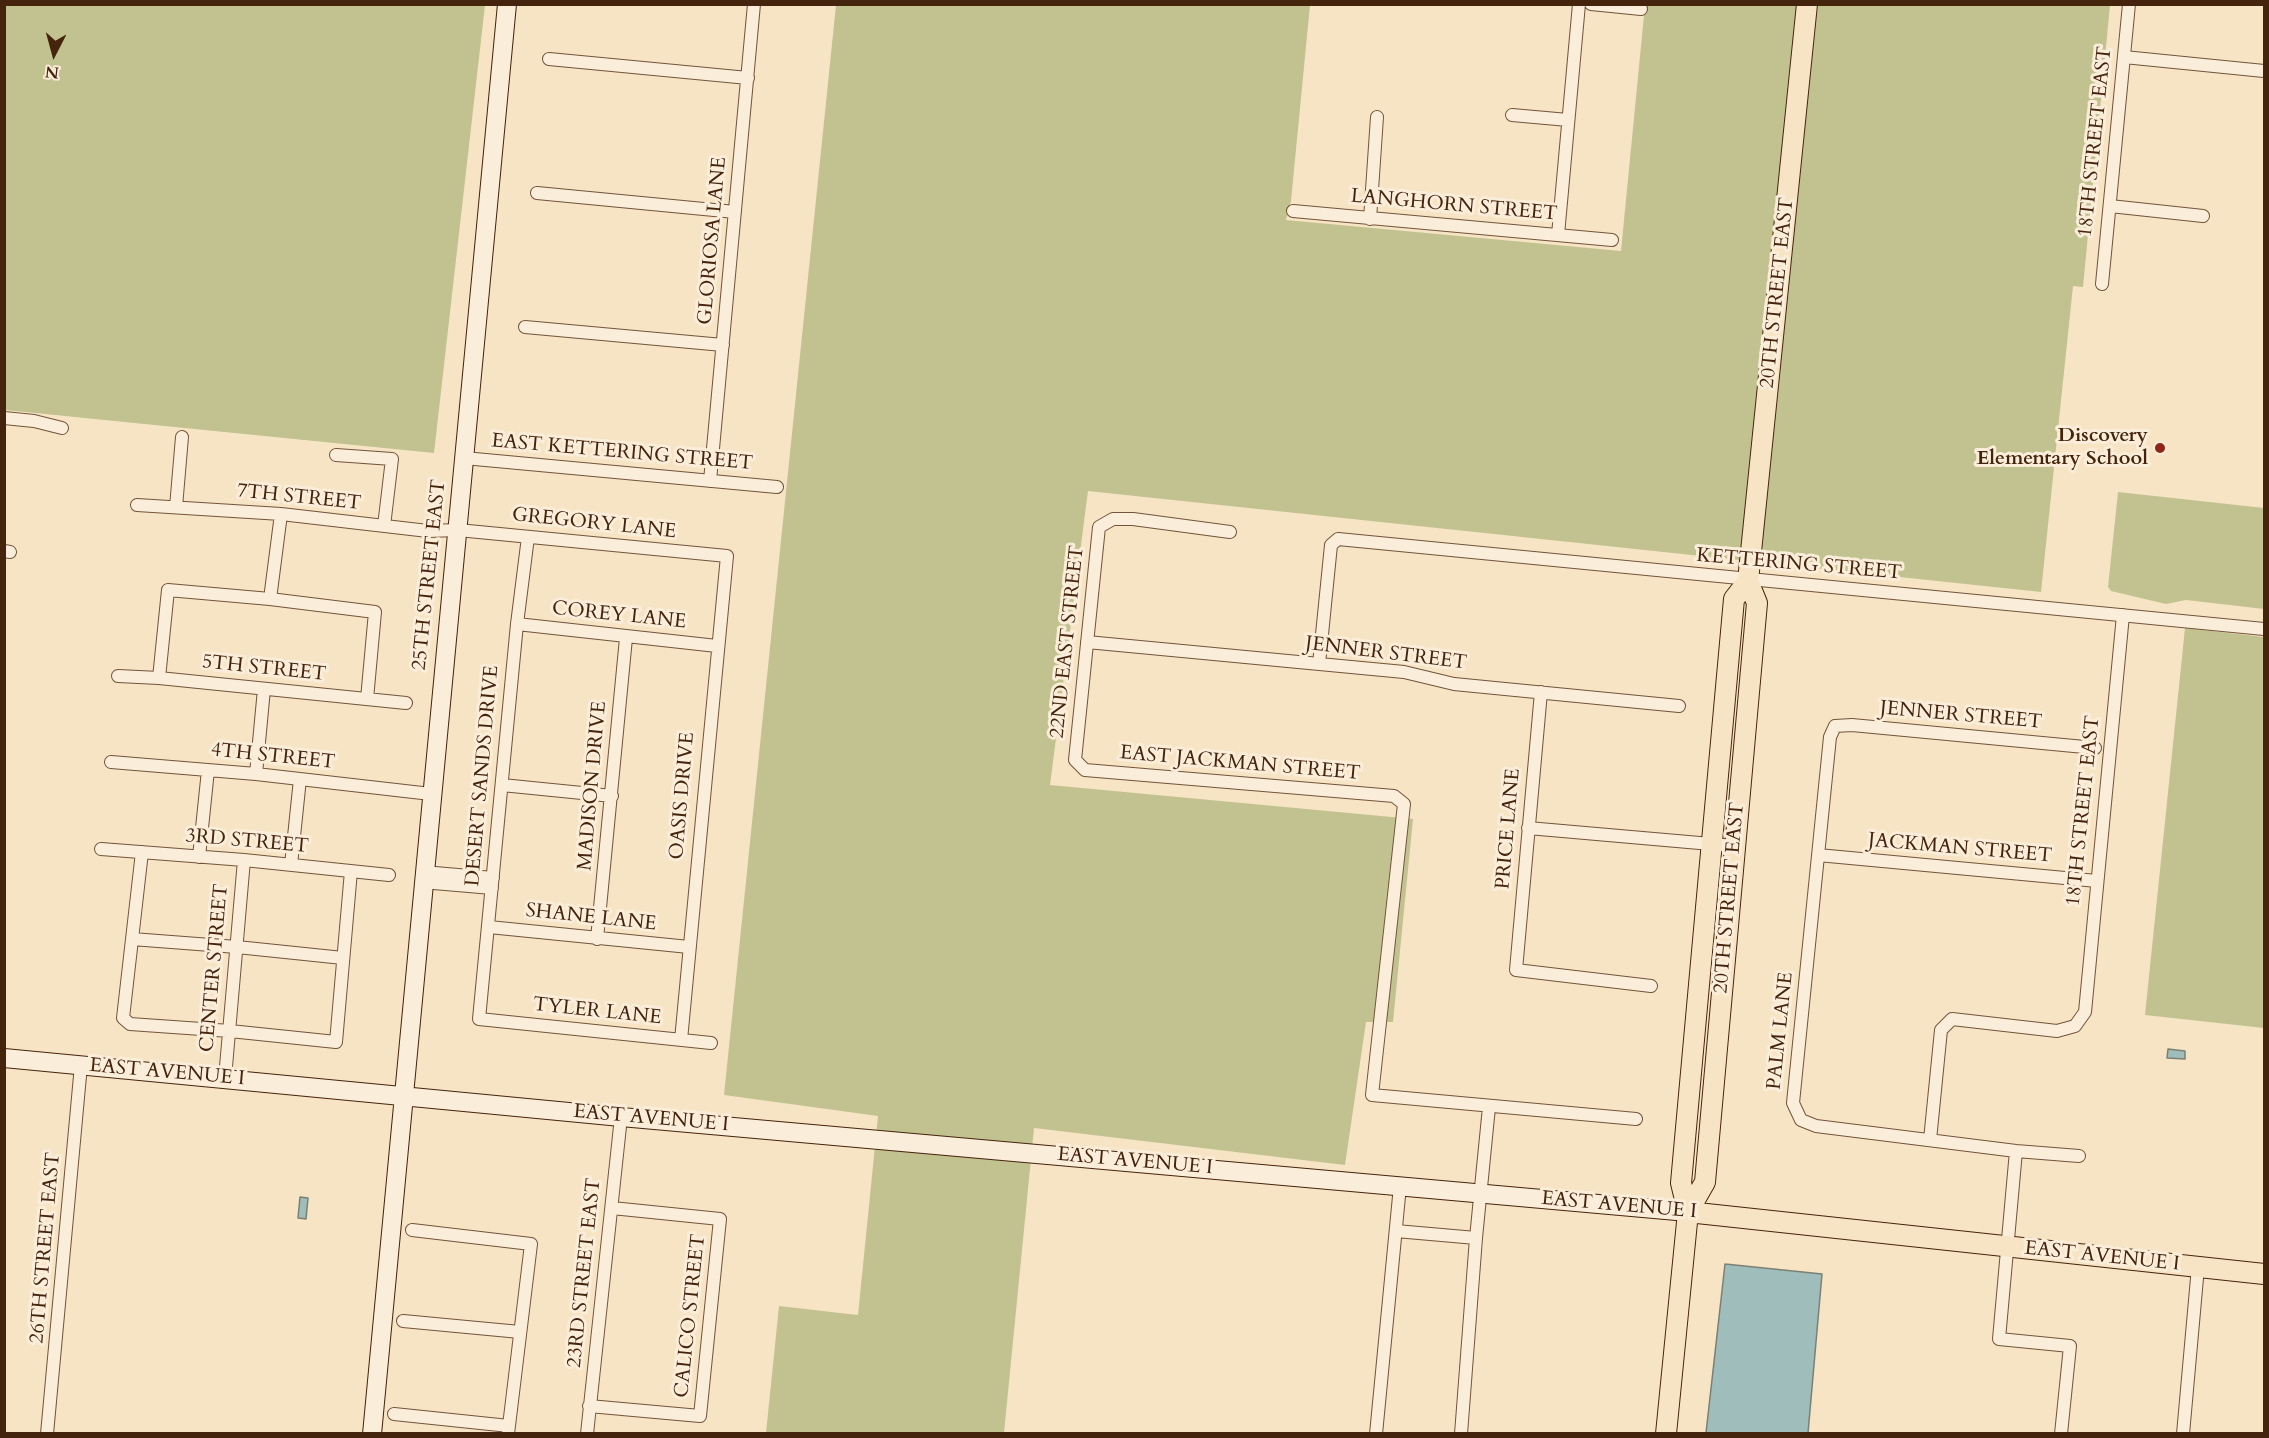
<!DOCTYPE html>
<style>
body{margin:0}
#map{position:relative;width:2269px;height:1438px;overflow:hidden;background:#f7e4c4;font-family:Cardo,serif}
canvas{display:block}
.frame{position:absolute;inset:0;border:6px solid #45240d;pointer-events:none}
.north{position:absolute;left:24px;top:24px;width:60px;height:60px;-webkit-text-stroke:4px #faedd9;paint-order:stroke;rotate:186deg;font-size:16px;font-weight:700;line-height:24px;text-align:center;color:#45240d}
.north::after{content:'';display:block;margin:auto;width:21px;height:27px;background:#45240d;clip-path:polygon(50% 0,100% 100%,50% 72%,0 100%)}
</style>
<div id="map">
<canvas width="2269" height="1438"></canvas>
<div class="frame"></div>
<div class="north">N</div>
</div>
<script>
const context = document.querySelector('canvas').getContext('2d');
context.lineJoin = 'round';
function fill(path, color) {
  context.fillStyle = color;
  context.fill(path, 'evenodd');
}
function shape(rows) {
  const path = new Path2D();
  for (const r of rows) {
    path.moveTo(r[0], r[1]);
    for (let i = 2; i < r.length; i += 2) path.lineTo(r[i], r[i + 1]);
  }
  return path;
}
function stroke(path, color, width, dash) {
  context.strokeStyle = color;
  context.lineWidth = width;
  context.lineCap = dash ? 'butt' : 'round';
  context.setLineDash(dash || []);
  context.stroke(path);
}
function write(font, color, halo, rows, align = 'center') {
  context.font = font + ' Cardo,serif';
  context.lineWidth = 6;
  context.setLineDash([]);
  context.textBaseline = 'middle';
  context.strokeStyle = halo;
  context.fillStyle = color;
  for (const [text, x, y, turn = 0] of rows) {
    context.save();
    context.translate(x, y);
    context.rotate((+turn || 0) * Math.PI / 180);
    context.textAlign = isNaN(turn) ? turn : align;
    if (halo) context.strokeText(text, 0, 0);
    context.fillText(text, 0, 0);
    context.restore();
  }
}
const green = shape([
 [5,4,485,5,434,453,5,410],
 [836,5,1310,5,1291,201,1286,220,1621,251,1645,5,2110,5,2083,287,2073,286,2041,592,1088,491,1050,785,1413,819,1393,1022,1366,1022,1345,1165,1034,1128,1004,1433,766,1433,779,1306,858,1315,878,1116,724,1095],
 [2118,492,2264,508,2264,609,2186,600,2166,604,2111,591,2108,587],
 [2185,628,2264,637,2264,1028,2145,1015]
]);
const water = shape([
 [2168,1049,2185,1051,2185,1059,2167,1058,2168,1049],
 [300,1197,308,1198,306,1219,298,1218,300,1197],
 [1725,1264,1822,1274,1808,1433,1706,1433,1725,1264]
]);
const street = shape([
 [1591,4,1641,9],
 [2124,57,2264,71],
 [549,59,748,78],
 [1512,115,1568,120],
 [537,193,735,212],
 [2110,206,2203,216],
 [1293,211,1612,240],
 [1370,219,1377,117],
 [1558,235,1579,4],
 [2102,284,2129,4],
 [525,327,723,345],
 [4,418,34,421,62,428],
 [336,455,392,459,384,526],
 [464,458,777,487],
 [710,481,754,4],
 [137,505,281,514,428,531,458,530,727,556,681,1040],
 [176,507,182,437],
 [1230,532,1133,519,1113,519,1099,527,1075,760,1085,770,1394,796,1404,804,1372,1095,1636,1119],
 [528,537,517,624,479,1019,711,1043],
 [4,551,10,552],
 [270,599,281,514],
 [517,624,717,646],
 [1087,642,1404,672,1454,684,1679,706],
 [1319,664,1331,545,1338,539,2264,629],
 [118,676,159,678,406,703],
 [159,678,168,590,270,599,375,612,367,699],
 [1541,692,1516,970,1651,986],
 [111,762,256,774,431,794],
 [256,774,264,689],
 [502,785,612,796],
 [1528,828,1734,846],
 [101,849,244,860,389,875],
 [142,852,123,1018,130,1024,230,1031,336,1042,351,871],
 [1818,855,2097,881],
 [199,857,208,770],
 [291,865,300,779],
 [423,872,493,878],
 [422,882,492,888],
 [489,927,689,947],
 [132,939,237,947,343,958],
 [597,939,626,638],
 [225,1078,244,860],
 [1930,1140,1941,1030,1952,1019,2057,1031,2075,1026,2085,1012,2123,615],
 [2016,1151,1999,1339,2070,1346,2061,1434],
 [2079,1156,2016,1151,1816,1126,1801,1120,1793,1103,1830,737,1835,726,1852,725,2095,748],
 [412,1230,531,1244,508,1434],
 [1396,1231,1476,1238],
 [403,1321,520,1332],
 [589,1406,700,1416,720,1219,612,1208],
 [394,1414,509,1426],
 [47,1434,81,1065],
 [587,1434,621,1117],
 [1376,1434,1400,1186],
 [1461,1434,1476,1238,1489,1107],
 [2183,1434,2198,1267]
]);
const secondary = shape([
 [4,1058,621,1117,1688,1212],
 [372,1434,507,4]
]);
const primary = shape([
 [1688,1212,1705,1182,1757,603,1748,581,1807,4],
 [1688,1212,2264,1274],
 [1666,1434,1688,1212,1681,1183,1734,599,1748,581]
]);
const markers = [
 [2160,448,6,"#8f2418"]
];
const streetNames = [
 ["18TH STREET EAST",2096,142,-84],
 ["LANGHORN STREET",1454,206,5],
 ["GLORIOSA LANE",713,241,-85],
 ["20TH STREET EAST",1778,293,-84],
 ["EAST KETTERING STREET",622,453,5],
 ["7TH STREET",299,498,6],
 ["GREGORY LANE",594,524,6],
 ["KETTERING STREET",1799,565,5],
 ["25TH STREET EAST",430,575,-84],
 ["COREY LANE",619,616,6],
 ["22ND EAST STREET",1068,642,-84],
 ["JENNER STREET",1386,654,7],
 ["5TH STREET",264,669,6],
 ["JENNER STREET",1961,716,5],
 ["4TH STREET",273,757,6],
 ["EAST JACKMAN STREET",1240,764,5],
 ["DESERT SANDS DRIVE",483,776,-85],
 ["MADISON DRIVE",593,786,-85],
 ["OASIS DRIVE",683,796,-85],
 ["18TH STREET EAST",2084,811,-84],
 ["PRICE LANE",1509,829,-85],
 ["3RD STREET",247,842,5],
 ["JACKMAN STREET",1960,849,5],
 ["20TH STREET EAST",1730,898,-85],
 ["SHANE LANE",591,918,6],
 ["CENTER STREET",215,968,-85],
 ["TYLER LANE",597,1012,6],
 ["PALM LANE",1781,1031,-84],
 ["EAST AVENUE I",167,1073,5],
 ["EAST AVENUE I",651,1119,5],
 ["EAST AVENUE I",1135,1162,5],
 ["EAST AVENUE I",1619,1206,5],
 ["26TH STREET EAST",46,1248,-85],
 ["EAST AVENUE I",2102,1257,6],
 ["23RD STREET EAST",585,1273,-84],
 ["CALICO STREET",691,1316,-84]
];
const poiNames = [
 ["Discovery",2148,436],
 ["Elementary School",2148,459]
];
fill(green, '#c2c291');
fill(water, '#9fbdba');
stroke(water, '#7b8075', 1.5);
stroke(street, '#72543b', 14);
stroke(secondary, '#45240d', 20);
stroke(primary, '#45240d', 22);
stroke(street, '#faedd9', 12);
stroke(secondary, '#faedd9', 18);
stroke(primary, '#f7e4c4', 20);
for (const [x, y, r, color] of markers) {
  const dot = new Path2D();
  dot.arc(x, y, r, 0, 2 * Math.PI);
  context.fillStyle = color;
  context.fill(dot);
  stroke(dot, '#faedd9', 2);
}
write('20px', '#45240d', '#faedd9', streetNames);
write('bold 20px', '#45240d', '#faedd9', poiNames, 'right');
</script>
